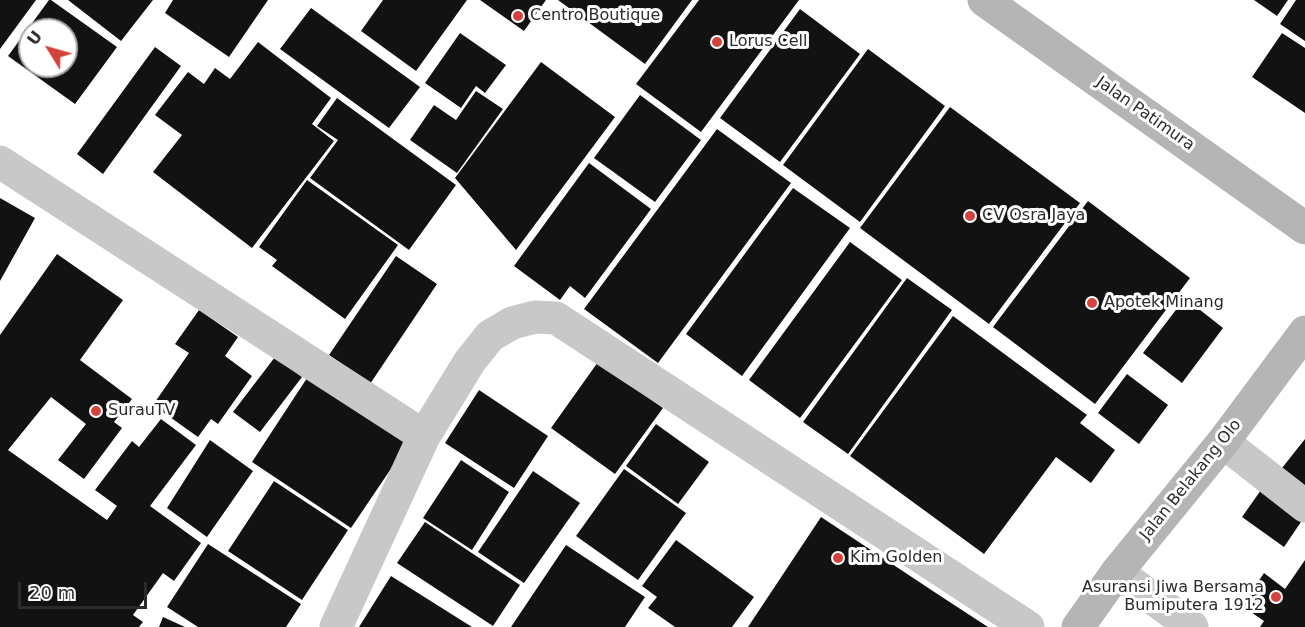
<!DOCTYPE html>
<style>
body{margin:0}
#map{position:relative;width:1305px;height:627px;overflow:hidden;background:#fff;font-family:"DejaVu Sans",sans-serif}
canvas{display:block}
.north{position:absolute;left:18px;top:18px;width:60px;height:60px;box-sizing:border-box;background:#fff;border:2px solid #aaa;border-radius:50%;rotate:307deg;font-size:16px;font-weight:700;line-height:24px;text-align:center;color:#2b2b2b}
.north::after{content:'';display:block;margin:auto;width:21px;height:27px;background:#d3423d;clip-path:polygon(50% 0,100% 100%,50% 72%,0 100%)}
.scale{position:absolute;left:18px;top:582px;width:129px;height:27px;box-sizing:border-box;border:3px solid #2b2b2b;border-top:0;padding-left:8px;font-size:18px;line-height:21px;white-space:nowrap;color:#2b2b2b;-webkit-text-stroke:4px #fff;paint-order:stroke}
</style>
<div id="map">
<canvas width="1305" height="627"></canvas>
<div class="north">U</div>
<div class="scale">20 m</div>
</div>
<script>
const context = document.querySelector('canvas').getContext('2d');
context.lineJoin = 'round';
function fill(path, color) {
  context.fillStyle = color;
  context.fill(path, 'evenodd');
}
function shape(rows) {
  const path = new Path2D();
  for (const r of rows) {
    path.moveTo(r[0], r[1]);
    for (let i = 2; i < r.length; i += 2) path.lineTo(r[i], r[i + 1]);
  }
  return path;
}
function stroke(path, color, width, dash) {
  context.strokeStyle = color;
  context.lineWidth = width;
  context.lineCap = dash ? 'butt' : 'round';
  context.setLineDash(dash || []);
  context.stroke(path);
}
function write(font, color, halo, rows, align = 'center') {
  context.font = font + ' "DejaVu Sans",sans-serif';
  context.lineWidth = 6;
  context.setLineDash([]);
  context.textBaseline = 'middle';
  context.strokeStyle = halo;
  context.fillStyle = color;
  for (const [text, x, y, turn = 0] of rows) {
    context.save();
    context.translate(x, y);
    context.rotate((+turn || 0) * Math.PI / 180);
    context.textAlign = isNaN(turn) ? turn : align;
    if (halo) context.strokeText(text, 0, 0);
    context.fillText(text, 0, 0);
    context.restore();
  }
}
const building = shape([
 [0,0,36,0,0,49],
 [49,0,51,0,117,47,75,104,8,56],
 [30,30,66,30,66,66,30,66],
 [68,0,153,0,121,41],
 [173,0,268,0,229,57,165,13],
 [383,0,467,0,416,71,361,31],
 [480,0,546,0,524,31],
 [558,0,692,0,645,64],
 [699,0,799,0,701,132,636,84],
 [1254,0,1288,0,1277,16],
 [1296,0,1305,0,1305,41,1280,24],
 [311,8,420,87,389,128,280,49],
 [800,9,860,54,780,162,720,118],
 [460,33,506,65,485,93,476,86,461,108,425,83],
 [1282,33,1305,48,1305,113,1252,77],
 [258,42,331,98,312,124,334,141,252,248,153,172,182,135,155,115,188,72,204,84,215,68,230,79],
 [155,47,181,66,103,174,77,154],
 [868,49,945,106,860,222,783,165],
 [541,62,615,117,516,250,455,178],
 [476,91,503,109,457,173,410,140,434,105,456,120],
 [640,95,701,140,655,202,594,158],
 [337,98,456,185,409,250,310,178,338,140,317,126],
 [950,107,1080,203,989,324,860,228],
 [717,129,791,183,658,363,584,309],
 [589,163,651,209,585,298,570,286,560,300,514,266],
 [307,180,398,245,345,319,272,266,277,260,259,247],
 [793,188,850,228,742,376,686,334],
 [0,198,35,218,0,281],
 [1088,201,1190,278,1095,404,993,327],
 [850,242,902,280,800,418,749,380],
 [57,254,123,300,80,360,132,399,114,422,122,428,84,479,58,460,86,424,51,397,8,450,107,520,117,506,95,490,132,441,139,447,161,419,196,445,150,506,201,543,174,581,163,573,133,615,143,622,139,627,0,627,0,335],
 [396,256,437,284,370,384,329,355],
 [907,278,952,310,848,454,803,422],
 [1185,298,1223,328,1182,383,1143,353],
 [199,310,238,337,225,356,252,376,218,424,211,419,198,437,153,405,189,353,175,344],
 [953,316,1087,415,1080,423,1115,450,1091,483,1056,457,984,554,850,456],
 [275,357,302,377,260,432,233,412],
 [598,362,663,408,615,474,551,428],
 [1127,374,1168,405,1139,444,1098,413],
 [309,375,409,442,351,528,252,462],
 [479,390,548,436,514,488,445,443],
 [656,424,709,462,678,504,626,466],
 [1305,439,1305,486,1282,468],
 [210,440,253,471,207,537,167,508],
 [461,460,509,492,472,550,423,518],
 [624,469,686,513,638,580,576,536],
 [533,471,580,503,524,583,478,552],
 [274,481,348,530,302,600,228,551],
 [1261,490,1303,519,1284,547,1242,517],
 [821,517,945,599,988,627,748,627],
 [425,522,520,585,493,626,397,563],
 [676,540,754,597,732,627,675,627,648,608,657,597,642,586],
 [208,544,301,604,286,627,198,627,167,607],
 [566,545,645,597,625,627,511,627],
 [1305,560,1305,627,1260,627,1264,621,1242,606,1264,573,1285,589],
 [391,576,472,627,359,627],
 [163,617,185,627,159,627]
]);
const street = shape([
 [0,162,424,436],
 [1223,442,1305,506],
 [1117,572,1192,627],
 [336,627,424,436,470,361,490,336,512,323,535,317,556,318,1028,627]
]);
const secondary = shape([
 [984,0,1305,228],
 [1078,627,1117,572,1223,442,1305,332]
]);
const markers = [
 [518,16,6,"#d3423d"],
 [717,42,6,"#d3423d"],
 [970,216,6,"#d3423d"],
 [1092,303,6,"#d3423d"],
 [96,411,6,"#d3423d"],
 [838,558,6,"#d3423d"],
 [1276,597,6,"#d3423d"]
];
const poiNames = [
 ["Centro Boutique",530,16],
 ["Lorus Cell",729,42],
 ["CV Osra Jaya",982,216],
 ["Apotek Minang",1104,303],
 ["SurauTV",108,411],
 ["Kim Golden",850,558],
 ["Asuransi Jiwa Bersama",1264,588,"right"],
 ["Bumiputera 1912",1264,606,"right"]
];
const streetNames = [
 ["Jalan Patimura",1145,114,35],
 ["Jalan Belakang Olo",1191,480,-51]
];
fill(building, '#121212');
stroke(street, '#c8c8c8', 33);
stroke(secondary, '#b5b5b5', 33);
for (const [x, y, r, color] of markers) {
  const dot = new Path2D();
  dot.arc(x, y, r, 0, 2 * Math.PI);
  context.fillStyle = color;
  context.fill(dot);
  stroke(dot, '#fff', 2);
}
write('16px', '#2b2b2b', '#fff', poiNames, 'left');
write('16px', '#2b2b2b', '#fff', streetNames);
</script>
